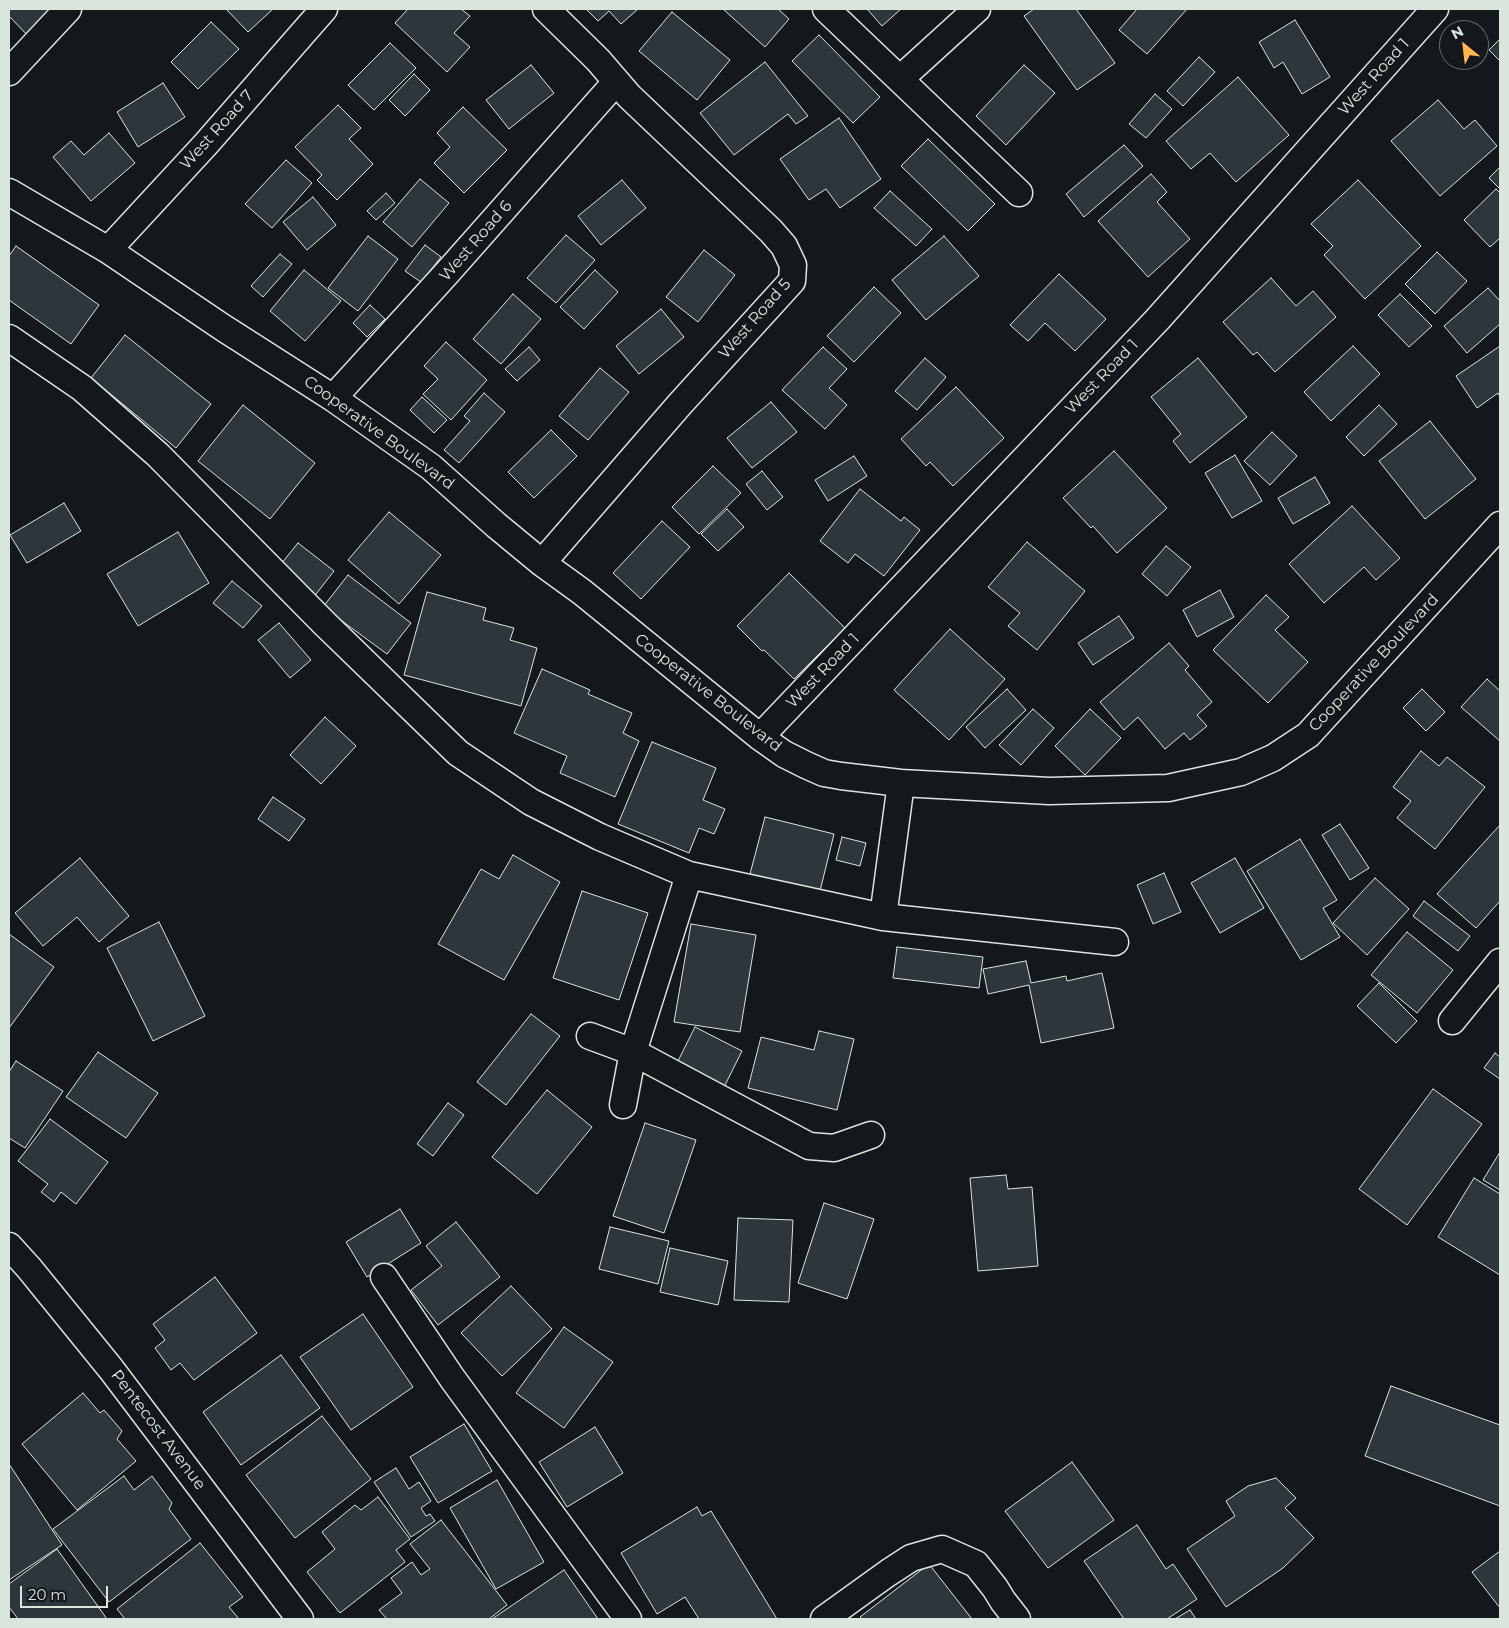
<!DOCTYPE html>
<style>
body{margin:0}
#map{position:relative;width:1509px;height:1628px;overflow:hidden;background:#14181c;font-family:Montserrat,sans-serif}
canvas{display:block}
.frame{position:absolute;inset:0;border:10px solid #d8e6dc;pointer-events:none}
.north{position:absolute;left:1439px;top:20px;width:50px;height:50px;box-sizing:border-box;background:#14181c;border:1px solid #626a69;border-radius:50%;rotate:331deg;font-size:14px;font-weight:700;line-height:20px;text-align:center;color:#d8e6dc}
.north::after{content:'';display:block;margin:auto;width:18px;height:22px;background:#ffb74d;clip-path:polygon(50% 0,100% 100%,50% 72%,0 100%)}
.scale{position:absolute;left:20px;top:1586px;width:88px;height:22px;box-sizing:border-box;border:2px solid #d8e6dc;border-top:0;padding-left:6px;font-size:15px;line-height:18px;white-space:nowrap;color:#d8e6dc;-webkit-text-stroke:4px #14181c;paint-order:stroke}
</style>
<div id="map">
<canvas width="1509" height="1628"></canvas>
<div class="frame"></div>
<div class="north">N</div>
<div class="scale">20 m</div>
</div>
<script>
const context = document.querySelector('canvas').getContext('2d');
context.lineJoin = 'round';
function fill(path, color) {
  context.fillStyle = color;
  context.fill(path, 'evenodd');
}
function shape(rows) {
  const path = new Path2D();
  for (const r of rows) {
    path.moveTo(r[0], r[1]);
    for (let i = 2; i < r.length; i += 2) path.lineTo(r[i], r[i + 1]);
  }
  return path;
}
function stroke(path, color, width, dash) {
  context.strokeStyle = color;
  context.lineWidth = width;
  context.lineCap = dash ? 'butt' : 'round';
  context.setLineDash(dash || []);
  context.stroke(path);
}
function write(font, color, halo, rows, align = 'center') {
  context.font = font + ' Montserrat,sans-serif';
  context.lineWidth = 4;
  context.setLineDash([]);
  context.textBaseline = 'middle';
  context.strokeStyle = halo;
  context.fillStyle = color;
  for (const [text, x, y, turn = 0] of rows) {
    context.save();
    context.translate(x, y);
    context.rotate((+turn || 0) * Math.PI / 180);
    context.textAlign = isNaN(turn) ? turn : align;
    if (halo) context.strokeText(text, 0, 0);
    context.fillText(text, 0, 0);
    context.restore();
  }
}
const building = shape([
 [9,9,63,9,31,39,9,16,9,9],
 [226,9,273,9,248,32,226,9],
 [408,9,461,9,470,16,454,33,470,47,447,72,395,23,408,9],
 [586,9,638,9,621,24,609,11,598,21,586,9],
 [723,9,778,9,789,19,765,47,723,9],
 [867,9,901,9,882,26,867,9],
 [1034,9,1076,9,1115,63,1077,90,1024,16,1034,9],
 [1137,9,1187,9,1147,54,1119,30,1137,9],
 [672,12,730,60,697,100,639,51,672,12],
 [1295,20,1330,77,1302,94,1283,62,1274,68,1259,42,1295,20],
 [211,22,239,49,198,89,171,62,211,22],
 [819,35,880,97,853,123,792,61,819,35],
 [1500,39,1500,61,1489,50,1500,39],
 [390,43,416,68,374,110,348,85,390,43],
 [1199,57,1215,72,1183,106,1167,91,1199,57],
 [765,62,808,116,796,124,788,114,734,155,700,113,765,62],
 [531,65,554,93,509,129,486,100,531,65],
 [1024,65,1055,93,1006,145,976,116,1024,65],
 [414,74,430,90,405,116,389,100,414,74],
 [1238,77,1289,135,1236,182,1210,153,1191,169,1166,141,1238,77],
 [163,83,185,117,138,147,117,112,163,83],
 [1155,94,1172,109,1146,138,1129,124,1155,94],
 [1438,100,1464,129,1475,120,1497,146,1440,196,1391,141,1438,100],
 [338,105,361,128,349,139,373,164,337,200,317,180,322,175,295,147,338,105],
 [463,107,507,150,464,193,434,163,450,147,437,133,463,107],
 [839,118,881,179,840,208,826,189,809,200,780,159,839,118],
 [109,133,135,163,91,201,53,157,71,141,84,155,109,133],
 [928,139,995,204,968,231,901,166,928,139],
 [1124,145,1143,166,1084,217,1066,194,1124,145],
 [286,160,312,183,272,228,245,204,286,160],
 [1500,167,1500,189,1489,178,1500,167],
 [1151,174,1167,192,1157,202,1190,239,1148,277,1098,221,1151,174],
 [420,179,449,203,412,247,383,222,420,179],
 [622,180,646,208,601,245,578,216,622,180],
 [1358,180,1421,246,1365,299,1324,255,1333,246,1311,224,1358,180],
 [1496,189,1500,193,1500,238,1490,247,1464,220,1496,189],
 [890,191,932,229,916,246,874,208,890,191],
 [386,193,395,203,376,220,367,211,386,193],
 [313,197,336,225,307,250,283,222,313,197],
 [566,235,595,260,556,303,527,278,566,235],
 [368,236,398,259,358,311,328,288,368,236],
 [944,236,979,276,926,320,892,280,944,236],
 [425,245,441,257,421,282,405,271,425,245],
 [16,246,99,305,71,344,9,300,9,256,16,246],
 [704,250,735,275,698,322,666,297,704,250],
 [1437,252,1467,281,1435,314,1405,284,1437,252],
 [280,254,292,264,263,297,251,286,280,254],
 [304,270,341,301,305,341,270,311,304,270],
 [595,270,618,292,584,329,560,307,595,270],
 [1059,274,1106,319,1075,351,1045,323,1028,341,1010,325,1059,274],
 [1271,278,1296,306,1313,291,1336,317,1275,372,1257,352,1253,355,1223,322,1271,278],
 [874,287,901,313,854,362,827,336,874,287],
 [1488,288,1500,301,1500,324,1467,353,1444,326,1488,288],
 [513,294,541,319,501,364,473,339,513,294],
 [1400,294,1432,326,1409,347,1378,315,1400,294],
 [370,305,385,319,367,337,353,323,370,305],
 [661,309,684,337,639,374,616,346,661,309],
 [125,335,211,404,176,448,91,378,125,335],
 [446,342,487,380,451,420,423,394,438,379,424,366,446,342],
 [1353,346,1380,374,1331,421,1304,392,1353,346],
 [1500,346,1500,397,1498,393,1477,408,1456,376,1500,346],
 [529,347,540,360,517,381,505,369,529,347],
 [823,347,847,369,829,388,847,405,825,429,782,390,823,347],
 [925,358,946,377,917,410,895,391,925,358],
 [1198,358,1247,417,1190,463,1173,441,1181,434,1151,397,1198,358],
 [600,368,629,392,588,440,559,416,600,368],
 [956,387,1004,438,953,486,930,462,926,466,901,439,956,387],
 [484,393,505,412,459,463,444,450,470,421,464,416,484,393],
 [422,397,447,420,434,433,410,410,422,397],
 [771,402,797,432,752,468,727,438,771,402],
 [243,405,315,463,270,519,198,461,243,405],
 [1379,405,1397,424,1364,456,1346,437,1379,405],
 [1430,421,1476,479,1425,519,1379,461,1430,421],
 [551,430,577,456,534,498,508,472,551,430],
 [1272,432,1297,456,1270,485,1244,461,1272,432],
 [1114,451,1167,508,1117,553,1093,526,1091,528,1063,498,1114,451],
 [1235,455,1262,501,1232,518,1205,473,1235,455],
 [854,456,867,476,828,501,815,480,854,456],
 [713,466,741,493,699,534,672,507,713,466],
 [762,471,783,497,767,510,746,484,762,471],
 [1315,477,1330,503,1293,524,1278,498,1315,477],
 [860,489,901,521,904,517,920,530,884,576,855,554,848,563,820,541,860,489],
 [64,503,81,531,27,563,10,535,64,503],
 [1352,506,1400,558,1376,580,1364,567,1324,603,1289,564,1352,506],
 [727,509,744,527,718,551,701,534,727,509],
 [389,512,441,555,399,604,348,560,389,512],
 [662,521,690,547,641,599,613,573,662,521],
 [178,532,209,583,138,626,107,574,178,532],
 [1027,542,1085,591,1037,650,1008,626,1020,613,988,587,1027,542],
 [298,543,334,571,313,598,277,569,298,543],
 [1166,546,1191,567,1167,596,1142,574,1166,546],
 [789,573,845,628,794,679,764,650,762,651,737,626,789,573],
 [348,575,411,623,387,654,323,607,348,575],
 [232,581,262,606,243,628,213,603,232,581],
 [1220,590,1234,617,1197,637,1183,610,1220,590],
 [427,592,486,608,483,620,514,628,510,640,537,648,521,706,404,675,427,592],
 [1266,595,1289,617,1275,630,1308,662,1268,703,1213,650,1266,595],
 [1119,616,1134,638,1093,665,1078,643,1119,616],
 [279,623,311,660,290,678,258,640,279,623],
 [950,629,1005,679,949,740,894,690,950,629],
 [1169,643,1189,666,1185,670,1212,702,1197,715,1207,726,1190,740,1184,733,1165,749,1138,717,1124,730,1100,702,1169,643],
 [542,669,590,690,588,694,632,713,623,733,639,741,615,797,560,773,567,756,514,733,542,669],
 [1487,679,1500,691,1500,741,1461,707,1487,679],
 [1007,689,1026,710,985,748,966,727,1007,689],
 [1422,689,1445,712,1426,731,1403,708,1422,689],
 [1033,709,1054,728,1021,765,999,745,1033,709],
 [1090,709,1121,738,1085,775,1055,746,1090,709],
 [325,717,356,746,321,784,290,755,325,717],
 [652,742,716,768,703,800,725,809,714,834,699,828,689,853,618,824,652,742],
 [1421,751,1439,766,1447,757,1485,787,1435,849,1397,818,1411,801,1393,787,1421,751],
 [273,797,305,819,289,841,258,819,273,797],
 [765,817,834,834,820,891,750,874,765,817],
 [1340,824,1369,868,1350,880,1322,835,1340,824],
 [1500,825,1500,901,1476,928,1437,894,1500,825],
 [842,837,866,843,860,866,836,860,842,837],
 [1300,839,1337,900,1323,908,1340,937,1301,960,1247,871,1300,839],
 [513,855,560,882,504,980,438,944,481,869,499,879,513,855],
 [80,858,129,916,99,942,77,917,43,946,15,913,80,858],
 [1235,858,1264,908,1220,933,1191,883,1235,858],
 [1164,873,1181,912,1153,924,1137,885,1164,873],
 [1375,878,1409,909,1367,955,1333,923,1375,878],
 [582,891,648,913,619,1000,553,978,582,891],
 [1424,901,1470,936,1458,951,1413,916,1424,901],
 [159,922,205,1016,153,1041,107,948,159,922],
 [691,924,756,935,740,1032,674,1022,691,924],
 [1407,932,1453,970,1417,1013,1371,975,1407,932],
 [9,934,54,967,9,1028,9,934],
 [897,947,983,957,979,988,893,978,897,947],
 [1026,961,1031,983,1066,976,1067,981,1102,973,1114,1028,1041,1043,1029,985,988,994,983,969,1026,961],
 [1379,983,1417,1021,1396,1043,1357,1006,1379,983],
 [531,1014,560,1036,506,1105,477,1082,531,1014],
 [695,1027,742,1051,723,1089,676,1065,695,1027],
 [819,1031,854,1039,837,1110,748,1088,761,1037,814,1050,819,1031],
 [98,1052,158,1093,126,1138,66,1097,98,1052],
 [1495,1053,1500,1057,1500,1079,1484,1068,1495,1053],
 [16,1061,63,1091,25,1148,9,1138,9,1072,16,1061],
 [1433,1089,1482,1124,1407,1225,1359,1189,1433,1089],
 [547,1090,592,1127,537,1194,492,1157,547,1090],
 [448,1103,464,1115,433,1156,417,1144,448,1103],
 [50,1119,108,1162,76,1204,61,1192,54,1202,41,1192,48,1184,18,1161,50,1119],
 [645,1123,696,1140,664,1233,613,1216,645,1123],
 [1500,1152,1500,1190,1483,1180,1500,1152],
 [1006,1175,1008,1189,1032,1187,1038,1266,978,1271,970,1178,1006,1175],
 [1474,1178,1500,1194,1500,1275,1438,1237,1474,1178],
 [824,1203,874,1219,847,1299,798,1283,824,1203],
 [400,1209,421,1243,367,1277,346,1242,400,1209],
 [738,1218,793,1220,789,1302,734,1300,738,1218],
 [456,1222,500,1277,438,1325,411,1290,442,1266,426,1246,456,1222],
 [610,1227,669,1241,658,1284,599,1269,610,1227],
 [670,1248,728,1261,718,1305,660,1292,670,1248],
 [215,1277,257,1333,194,1380,180,1363,171,1370,155,1348,165,1340,153,1324,215,1277],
 [511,1286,552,1329,502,1376,461,1333,511,1286],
 [363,1314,413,1387,351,1430,300,1357,363,1314],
 [564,1327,613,1362,564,1428,516,1393,564,1327],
 [281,1355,320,1408,241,1465,203,1412,281,1355],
 [1391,1386,1500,1425,1500,1506,1365,1456,1391,1386],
 [83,1393,100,1413,104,1410,122,1431,117,1439,136,1461,77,1510,22,1444,83,1393],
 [322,1416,371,1479,295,1538,246,1475,322,1416],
 [464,1424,492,1471,438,1503,410,1457,464,1424],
 [595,1427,623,1473,567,1507,539,1462,595,1427],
 [1072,1462,1114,1520,1048,1568,1005,1511,1072,1462],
 [9,1464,62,1545,9,1580,9,1464],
 [396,1468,409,1489,419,1482,431,1501,421,1508,426,1516,430,1514,435,1521,411,1537,374,1482,396,1468],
 [124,1476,134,1490,152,1476,172,1503,169,1509,191,1539,109,1602,53,1529,124,1476],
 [1276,1478,1296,1498,1285,1508,1314,1538,1283,1568,1226,1607,1187,1549,1235,1516,1226,1501,1248,1486,1276,1478],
 [497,1480,544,1562,496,1589,450,1508,497,1480],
 [378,1497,410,1539,396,1550,405,1562,340,1613,307,1572,335,1549,322,1532,355,1505,361,1510,378,1497],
 [697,1507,702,1516,711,1511,777,1619,699,1619,685,1597,657,1614,621,1553,697,1507],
 [441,1520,507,1605,489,1619,387,1619,379,1610,402,1593,391,1578,412,1562,421,1575,430,1569,410,1544,441,1520],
 [1137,1525,1166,1569,1173,1564,1197,1599,1167,1619,1124,1619,1084,1561,1137,1525],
 [200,1543,243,1597,229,1607,239,1619,125,1619,117,1609,200,1543],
 [57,1549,107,1619,18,1619,9,1607,9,1584,57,1549],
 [1500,1551,1500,1608,1472,1572,1500,1551],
 [929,1564,972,1619,862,1619,860,1617,929,1564],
 [564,1570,598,1619,492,1619,564,1570],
 [1190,1610,1196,1619,1175,1619,1190,1610]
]);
const minor = shape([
 [826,9,1019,193],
 [9,72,68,9],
 [900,79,977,9],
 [9,192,108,250,222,327,333,398,431,467,496,525,542,563,582,592,760,737,784,754,806,765,824,773,841,776,901,783,1049,791,1168,788,1241,772,1273,758,1308,735,1500,525],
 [108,250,206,144,324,9],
 [9,338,82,388,158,455,324,623,458,753,531,802,600,837,689,875],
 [333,398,446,274,616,82],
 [542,563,680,404,792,281,793,265,784,246,771,231,629,96,598,60,546,9],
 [760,737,1157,320,1435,9],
 [883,917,901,783],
 [1452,1021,1500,962],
 [590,1036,633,1052,809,1146,834,1148,871,1135],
 [623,1105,633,1052,689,875,883,917,1115,942],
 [9,1246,29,1268,111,1369,300,1619],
 [384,1277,452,1378,628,1619],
 [824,1619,888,1573,911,1558,942,1549,976,1564,995,1588,1003,1601,1017,1619]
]);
const streetNames = [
 ["West Road 1",1374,77,-48],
 ["West Road 7",217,130,-48],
 ["West Road 6",476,241,-49],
 ["West Road 5",755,319,-49],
 ["West Road 1",1102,377,-46],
 ["Cooperative Boulevard",379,433,36],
 ["Cooperative Boulevard",1374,663,-47],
 ["West Road 1",823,671,-46],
 ["Cooperative Boulevard",708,693,38],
 ["Pentecost Avenue",158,1430,53]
];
fill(building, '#2c363c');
stroke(building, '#d8e6dc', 1);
stroke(minor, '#d8e6dc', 29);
stroke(minor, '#14181c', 26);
write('16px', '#d8e6dc', '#14181c', streetNames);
</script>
